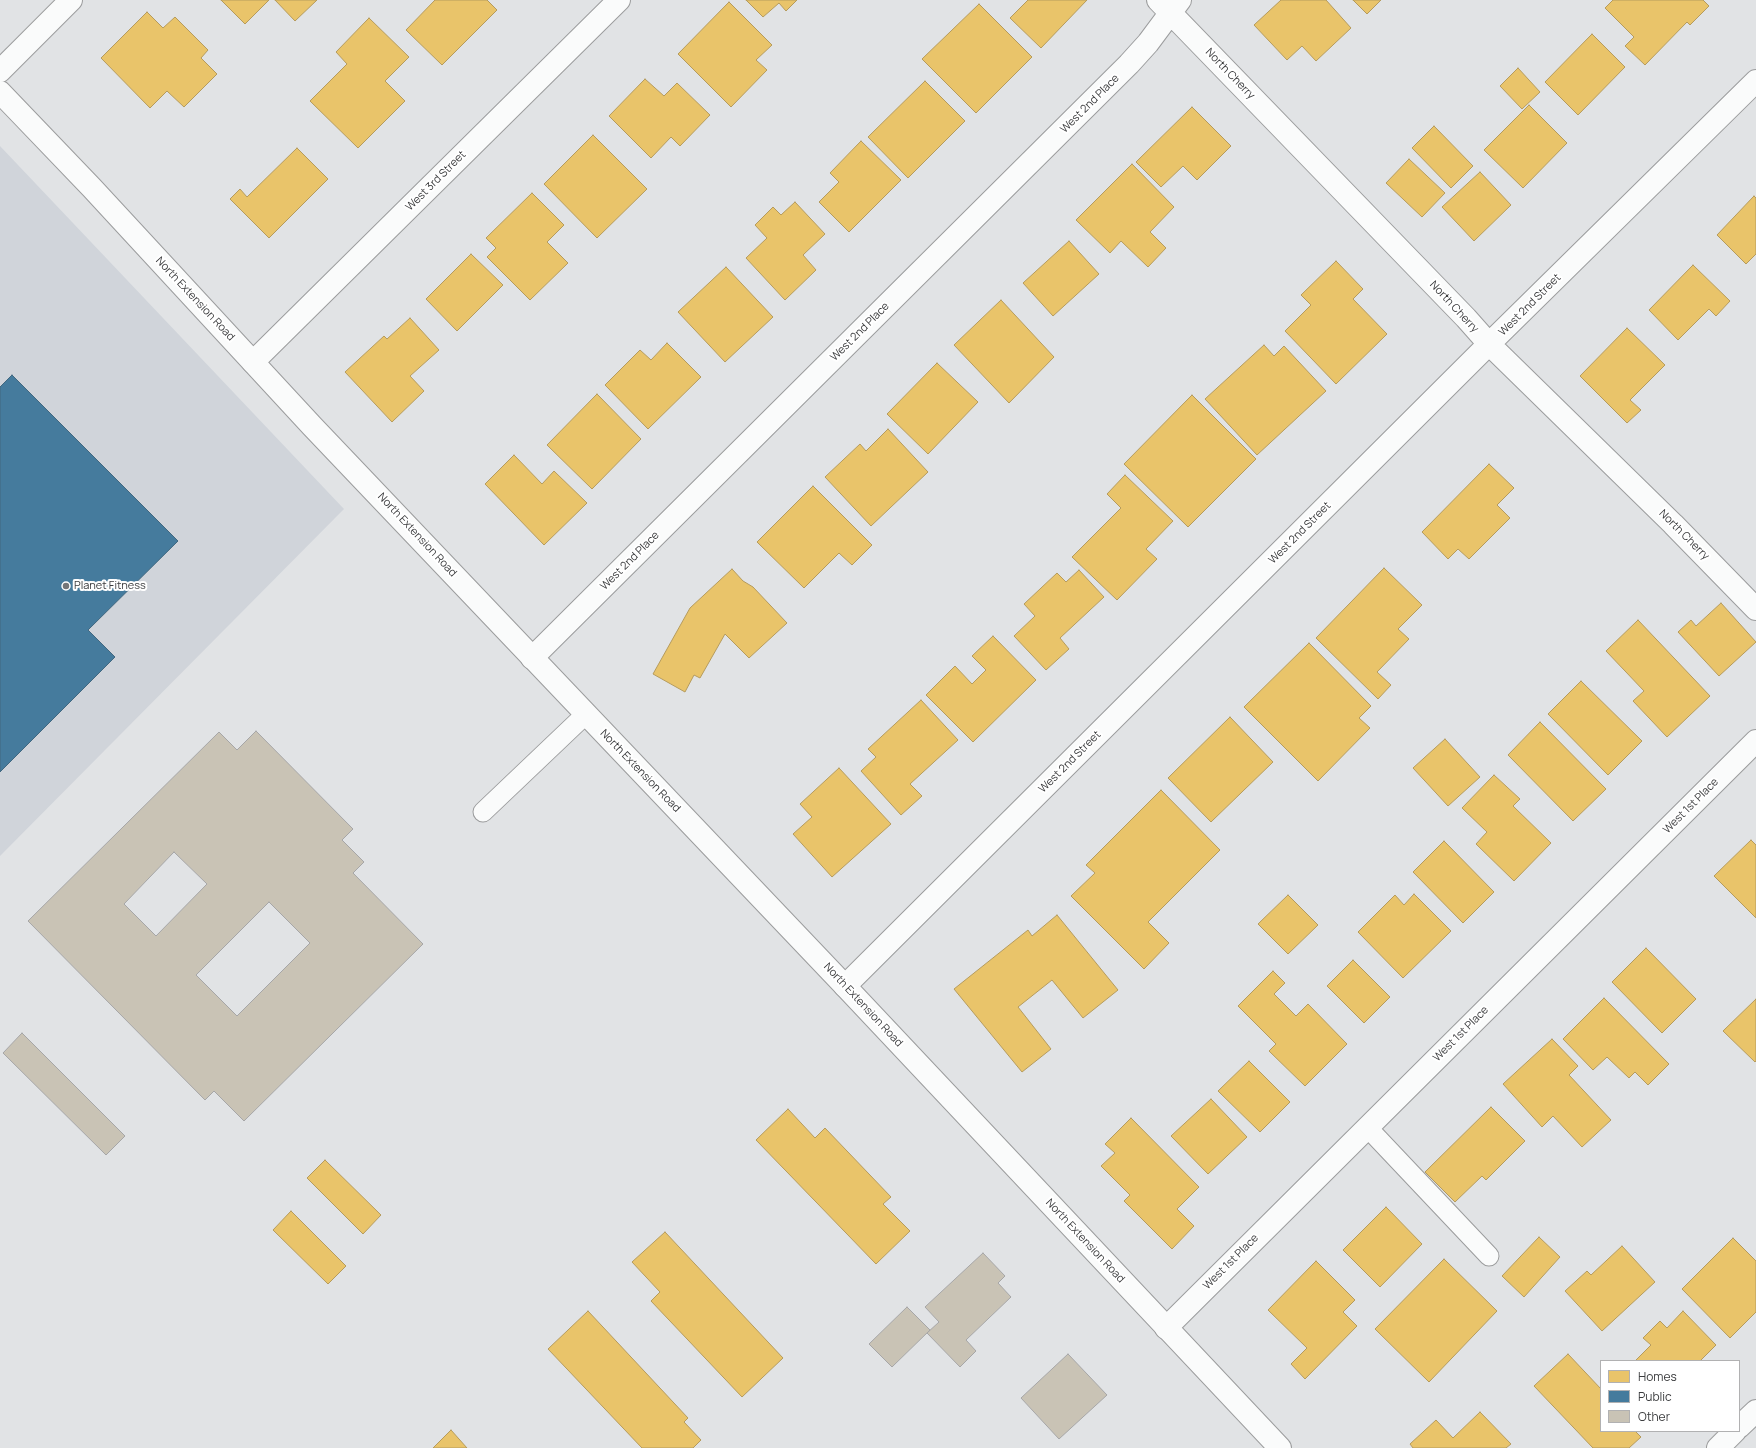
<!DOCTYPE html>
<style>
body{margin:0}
#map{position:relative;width:1756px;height:1448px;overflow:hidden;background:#e1e3e5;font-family:Manrope,sans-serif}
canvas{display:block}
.legend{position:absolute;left:1600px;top:1360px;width:140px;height:72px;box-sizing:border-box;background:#fff;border:1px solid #b1b1b2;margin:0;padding:5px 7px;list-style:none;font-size:12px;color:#3b3c3e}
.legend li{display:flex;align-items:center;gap:8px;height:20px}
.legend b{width:20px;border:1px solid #b1b1b2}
</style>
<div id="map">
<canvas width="1756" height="1448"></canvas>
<ul class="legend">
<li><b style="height:11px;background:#e9c46a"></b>Homes</li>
<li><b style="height:11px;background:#457b9d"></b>Public</li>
<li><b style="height:11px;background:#c9c3b5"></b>Other</li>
</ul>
</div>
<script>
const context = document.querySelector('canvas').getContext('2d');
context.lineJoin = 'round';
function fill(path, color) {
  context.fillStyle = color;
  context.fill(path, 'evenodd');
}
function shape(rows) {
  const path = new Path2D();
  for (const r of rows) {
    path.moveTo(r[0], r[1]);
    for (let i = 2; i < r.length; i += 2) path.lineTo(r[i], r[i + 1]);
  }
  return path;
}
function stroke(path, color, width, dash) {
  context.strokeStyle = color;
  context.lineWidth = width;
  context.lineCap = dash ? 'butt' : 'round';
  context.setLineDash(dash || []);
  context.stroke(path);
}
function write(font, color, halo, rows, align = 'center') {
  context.font = font + ' Manrope,sans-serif';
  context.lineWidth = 4;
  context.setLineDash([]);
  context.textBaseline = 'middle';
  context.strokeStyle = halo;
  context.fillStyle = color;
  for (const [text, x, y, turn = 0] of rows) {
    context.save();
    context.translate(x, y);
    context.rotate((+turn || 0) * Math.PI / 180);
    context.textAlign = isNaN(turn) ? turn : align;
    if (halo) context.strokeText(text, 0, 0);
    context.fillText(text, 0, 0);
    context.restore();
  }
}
const built = shape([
 [0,146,344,509,0,856]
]);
const homes = shape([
 [221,0,269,0,245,24,221,0],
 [275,0,317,0,295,21,275,0],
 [435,0,487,0,497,10,442,65,406,30,435,0],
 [746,0,797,0,786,11,779,3,763,17,746,0],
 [1028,0,1087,0,1041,48,1010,18,1028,0],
 [1281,0,1326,0,1351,28,1316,61,1302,46,1287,60,1254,25,1281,0],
 [1353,0,1381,0,1367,14,1353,0],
 [1613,0,1703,0,1709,6,1690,25,1687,22,1645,65,1625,46,1634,37,1605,8,1613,0],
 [729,2,772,45,756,60,767,70,731,107,678,54,729,2],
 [979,4,1032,57,976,113,922,59,979,4],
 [147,12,163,28,175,17,208,50,201,58,217,74,184,107,167,91,150,108,101,58,147,12],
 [369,18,409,57,385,81,405,101,358,148,310,101,347,64,336,52,369,18],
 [1592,34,1625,67,1578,115,1545,82,1592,34],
 [1518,68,1540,92,1522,109,1500,86,1518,68],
 [645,79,664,96,677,83,710,115,680,146,671,137,651,158,609,116,645,79],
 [925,81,965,121,908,178,868,137,925,81],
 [1529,105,1567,143,1523,188,1484,150,1529,105],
 [1192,107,1231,146,1197,180,1183,166,1161,187,1136,162,1192,107],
 [1434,126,1473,166,1451,188,1412,148,1434,126],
 [593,135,647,189,597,238,544,184,593,135],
 [861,141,901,180,849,232,819,202,839,182,830,173,861,141],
 [297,148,328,179,269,238,230,199,240,189,247,197,297,148],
 [1409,159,1445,193,1422,217,1386,183,1409,159],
 [1132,164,1174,207,1150,232,1166,248,1148,267,1121,241,1110,253,1076,220,1132,164],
 [1480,172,1511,205,1474,241,1442,207,1480,172],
 [532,193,564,225,547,242,568,263,530,300,487,257,496,248,486,238,532,193],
 [1754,196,1756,198,1756,254,1746,264,1717,235,1754,196],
 [795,202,825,234,803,255,816,270,785,300,746,258,767,238,755,225,773,207,781,215,795,202],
 [1069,241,1099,274,1053,316,1023,283,1069,241],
 [471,254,503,285,457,331,426,299,471,254],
 [1336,261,1363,289,1353,299,1387,334,1336,384,1285,331,1311,305,1301,295,1336,261],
 [1693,265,1730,301,1716,316,1709,309,1678,340,1649,310,1693,265],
 [726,267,773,317,725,362,678,312,726,267],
 [1001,300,1054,357,1009,403,954,345,1001,300],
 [410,318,439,350,410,376,424,391,392,422,345,372,384,336,387,339,410,318],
 [1627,328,1665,365,1630,400,1641,410,1627,423,1580,376,1627,328],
 [667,343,701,377,648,429,605,385,640,350,651,360,667,343],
 [1264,345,1274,356,1284,346,1326,391,1257,455,1205,399,1264,345],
 [937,363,978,402,928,454,887,414,937,363],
 [597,394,641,439,592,489,547,445,597,394],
 [1192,395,1256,459,1188,527,1124,464,1192,395],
 [888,429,928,472,871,526,825,477,860,444,866,451,888,429],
 [514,455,542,484,554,471,587,503,544,545,485,484,514,455],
 [1489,464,1514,488,1497,505,1510,518,1469,559,1458,549,1448,559,1422,532,1489,464],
 [1125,475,1173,521,1146,549,1157,559,1117,600,1072,557,1121,508,1107,494,1125,475],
 [813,486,872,545,852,565,839,553,804,588,757,542,813,486],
 [1384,568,1422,605,1398,629,1409,639,1377,672,1391,685,1378,699,1316,638,1384,568],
 [732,569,743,581,753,587,787,623,749,658,725,634,700,678,694,675,685,692,653,674,690,608,732,569],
 [1079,570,1104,597,1060,638,1069,649,1046,670,1014,636,1035,616,1024,604,1057,573,1066,582,1079,570],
 [1721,603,1756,642,1719,676,1678,632,1691,620,1696,626,1721,603],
 [1638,620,1710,696,1667,737,1633,701,1644,691,1606,651,1638,620],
 [993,636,1036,680,973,742,926,695,955,666,972,684,986,670,972,656,993,636],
 [1309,643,1371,706,1359,718,1370,728,1318,781,1244,707,1309,643],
 [1581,681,1642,741,1608,775,1548,714,1581,681],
 [921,700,958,740,910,784,922,796,901,815,861,771,876,757,868,749,921,700],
 [1230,717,1273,762,1211,822,1168,778,1230,717],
 [1540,722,1606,789,1573,821,1508,755,1540,722],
 [1445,739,1480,777,1448,806,1413,768,1445,739],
 [839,768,891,824,832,877,793,834,812,817,800,804,839,768],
 [1494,775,1520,799,1513,806,1551,843,1514,881,1476,844,1487,832,1462,808,1494,775],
 [1161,790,1220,850,1148,922,1169,943,1144,969,1071,896,1095,873,1086,865,1161,790],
 [1751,840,1756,845,1756,918,1714,876,1751,840],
 [1444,841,1494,892,1463,923,1413,872,1444,841],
 [1414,894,1451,931,1403,978,1358,932,1395,895,1404,905,1414,894],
 [1288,895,1318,925,1288,954,1258,924,1288,895],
 [1057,915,1118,990,1083,1018,1052,980,1018,1007,1051,1049,1022,1072,954,989,1028,930,1032,936,1057,915],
 [1646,948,1696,999,1662,1033,1612,982,1646,948],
 [1353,960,1390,997,1364,1023,1327,986,1353,960],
 [1273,971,1285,983,1274,994,1296,1016,1308,1004,1347,1044,1305,1086,1269,1051,1276,1044,1238,1006,1273,971],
 [1604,998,1669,1064,1648,1085,1635,1072,1629,1078,1607,1057,1593,1070,1563,1039,1604,998],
 [1756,999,1756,1061,1755,1062,1723,1031,1756,999],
 [1552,1039,1578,1066,1569,1075,1611,1120,1582,1147,1553,1116,1542,1127,1503,1084,1552,1039],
 [1249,1061,1290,1102,1260,1132,1218,1091,1249,1061],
 [1211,1099,1247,1137,1208,1174,1171,1136,1211,1099],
 [1491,1107,1525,1141,1486,1180,1482,1176,1455,1202,1425,1172,1491,1107],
 [788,1109,815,1138,825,1128,891,1197,883,1204,910,1231,876,1264,756,1140,788,1109],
 [1131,1118,1199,1187,1177,1209,1194,1226,1172,1249,1124,1201,1130,1195,1101,1166,1115,1153,1105,1144,1131,1118],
 [325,1160,381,1215,363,1234,307,1178,325,1160],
 [1386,1207,1422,1244,1380,1287,1343,1250,1386,1207],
 [291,1211,346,1266,328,1284,273,1230,291,1211],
 [665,1232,783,1358,742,1397,651,1301,660,1292,632,1262,665,1232],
 [1539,1237,1560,1257,1524,1297,1502,1276,1539,1237],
 [1733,1238,1756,1261,1756,1312,1730,1338,1682,1289,1733,1238],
 [1622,1246,1655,1282,1602,1331,1565,1291,1587,1271,1591,1275,1622,1246],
 [1444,1259,1497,1311,1429,1382,1375,1329,1444,1259],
 [1316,1261,1355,1300,1343,1312,1357,1326,1305,1379,1291,1364,1307,1348,1268,1310,1316,1261],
 [588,1311,688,1418,684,1422,701,1440,693,1448,642,1448,548,1349,588,1311],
 [1683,1311,1716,1345,1700,1361,1635,1361,1651,1345,1643,1338,1660,1321,1667,1328,1683,1311],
 [1568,1354,1601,1389,1601,1431,1635,1431,1641,1437,1629,1448,1593,1448,1534,1386,1568,1354],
 [1480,1412,1511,1444,1506,1448,1413,1448,1410,1444,1436,1420,1453,1438,1480,1412],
 [451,1430,467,1448,433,1448,451,1430]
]);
const public = shape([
 [12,375,178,541,88,630,115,657,0,772,0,387,12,375]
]);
const building = shape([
 [256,731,353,829,342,840,364,862,353,873,423,944,244,1121,214,1091,205,1100,28,921,219,732,237,750,256,731],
 [174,852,207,884,156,936,124,904,174,852],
 [269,902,310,943,237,1016,196,975,269,902],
 [22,1033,125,1136,106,1155,3,1053,22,1033],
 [983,1253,1005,1276,998,1283,1011,1297,966,1340,976,1351,960,1367,927,1333,939,1322,925,1307,983,1253],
 [907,1307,930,1330,892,1367,869,1344,907,1307],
 [1068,1354,1107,1395,1059,1439,1021,1398,1068,1354]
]);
const lane = shape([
 [483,812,586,714],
 [1367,1127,1489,1256]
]);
const street = shape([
 [1158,0,1466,318,1489,344,1673,524,1756,609],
 [0,71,71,0],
 [253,362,619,0],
 [532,658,1129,64,1148,43,1180,0],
 [845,986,1489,344,1756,81],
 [1166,1328,1756,741],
 [1739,1427,1756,1411],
 [1718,1448,1735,1431]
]);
const secondary = shape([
 [0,92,92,188,312,426,845,986,1280,1448]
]);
const markers = [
 [66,586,4,"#757678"]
];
const streetNames = [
 ["North Cherry",1230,74,46],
 ["West 2nd Place",1090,104,-45],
 ["West 3rd Street",436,181,-45],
 ["North Extension Road",195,299,47],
 ["West 2nd Street",1530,305,-45],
 ["North Cherry",1454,307,47],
 ["West 2nd Place",860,332,-45],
 ["West 2nd Street",1300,533,-45],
 ["North Extension Road",417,535,47],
 ["North Cherry",1684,535,45],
 ["West 2nd Place",630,561,-45],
 ["West 2nd Street",1070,762,-45],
 ["North Extension Road",640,771,46],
 ["West 1st Place",1691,806,-45],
 ["North Extension Road",863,1005,47],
 ["West 1st Place",1461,1034,-45],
 ["North Extension Road",1085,1241,47],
 ["West 1st Place",1231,1262,-45]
];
const poiNames = [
 ["Planet Fitness",74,586]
];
fill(built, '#d0d4da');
fill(homes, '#e9c46a');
stroke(homes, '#b59b5d', 1);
fill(public, '#457b9d');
stroke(public, '#426880', 1);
fill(building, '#c9c3b5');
stroke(building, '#a6a6a7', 1);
stroke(lane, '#9b9c9d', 21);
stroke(street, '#9b9c9d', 24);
stroke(secondary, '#9b9c9d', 24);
stroke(lane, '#fafbfb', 19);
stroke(street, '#fafbfb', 22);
stroke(secondary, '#fafbfb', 22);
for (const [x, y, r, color] of markers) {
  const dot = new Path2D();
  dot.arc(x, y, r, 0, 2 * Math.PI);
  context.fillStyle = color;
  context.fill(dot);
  stroke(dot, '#fff', 1.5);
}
write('11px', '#3b3c3e', '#fff', streetNames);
write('11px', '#3b3c3e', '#fff', poiNames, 'left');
</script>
